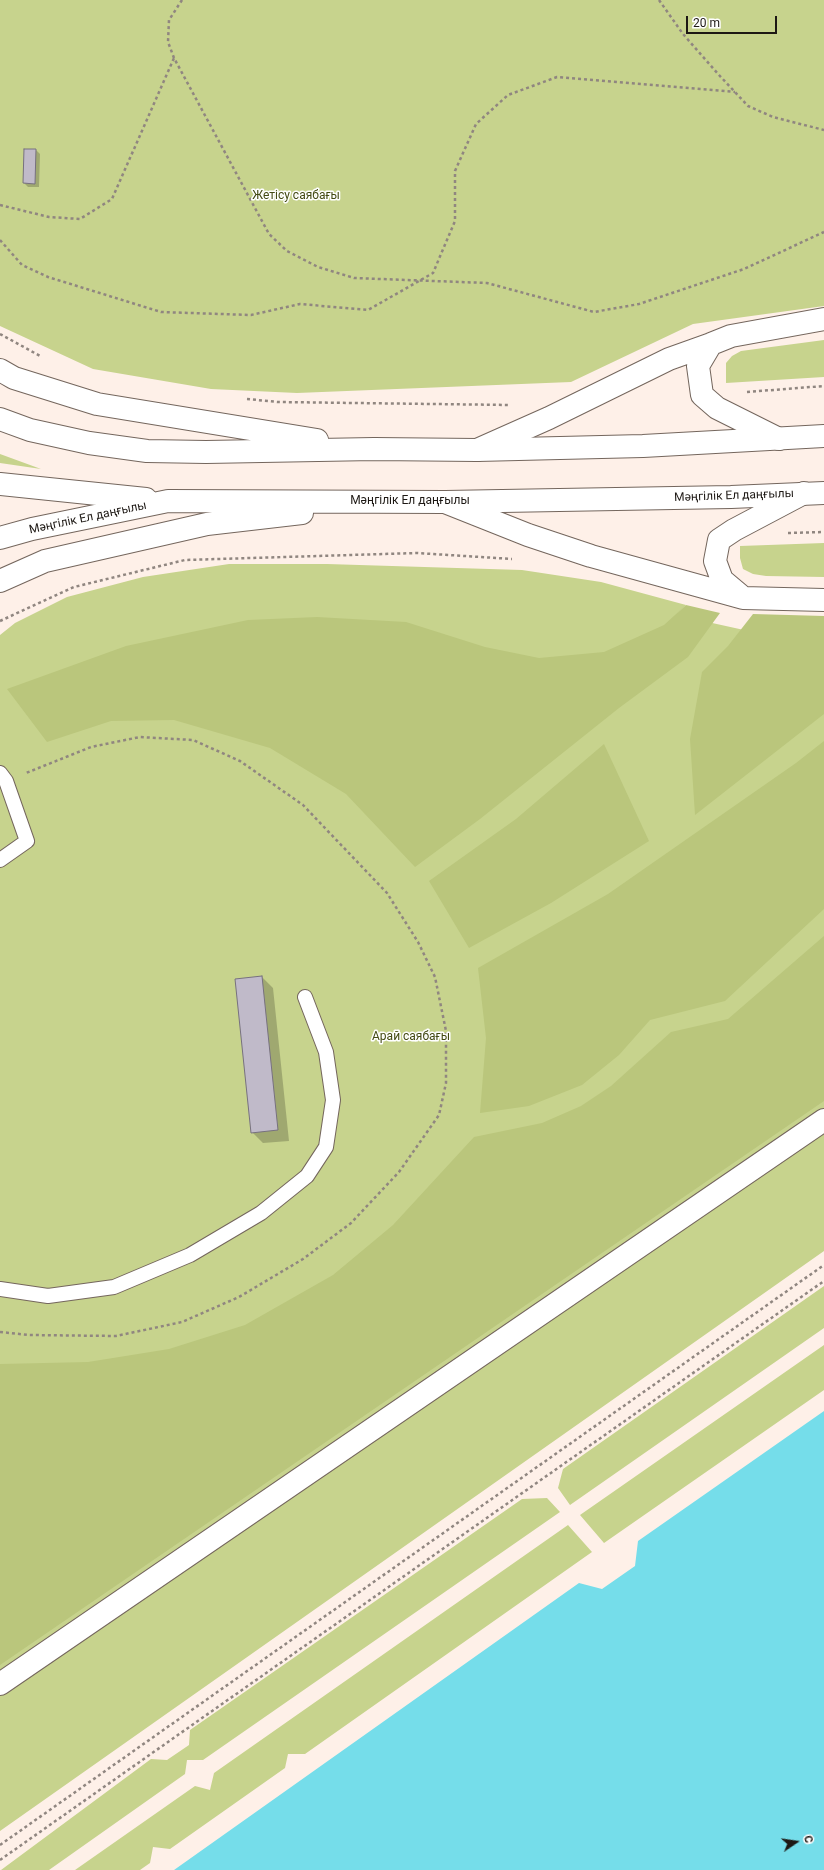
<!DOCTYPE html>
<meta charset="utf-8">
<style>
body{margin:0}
#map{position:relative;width:824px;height:1870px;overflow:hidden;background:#fef0e8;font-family:Roboto,sans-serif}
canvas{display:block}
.north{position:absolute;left:776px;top:1822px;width:40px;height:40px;-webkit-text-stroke:3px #fff;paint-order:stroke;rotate:77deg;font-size:11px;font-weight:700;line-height:16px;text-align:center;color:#1d1814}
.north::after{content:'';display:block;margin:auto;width:14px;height:18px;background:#1d1814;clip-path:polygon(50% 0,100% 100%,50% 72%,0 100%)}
.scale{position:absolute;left:686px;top:16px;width:91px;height:18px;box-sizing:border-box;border:2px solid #1d1814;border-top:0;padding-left:5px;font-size:12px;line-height:14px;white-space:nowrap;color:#1d1814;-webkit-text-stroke:3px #fff;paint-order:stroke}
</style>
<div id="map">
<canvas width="824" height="1870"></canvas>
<div class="north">С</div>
<div class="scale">20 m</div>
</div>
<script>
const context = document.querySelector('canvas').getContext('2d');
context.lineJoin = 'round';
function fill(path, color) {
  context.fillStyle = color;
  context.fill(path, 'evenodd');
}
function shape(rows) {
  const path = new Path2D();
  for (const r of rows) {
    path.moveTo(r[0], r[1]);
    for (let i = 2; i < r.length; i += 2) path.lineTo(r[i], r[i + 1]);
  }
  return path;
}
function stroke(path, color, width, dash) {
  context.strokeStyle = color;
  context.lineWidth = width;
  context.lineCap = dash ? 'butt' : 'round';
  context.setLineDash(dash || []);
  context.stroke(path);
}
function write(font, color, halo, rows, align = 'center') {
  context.font = font + ' Roboto,sans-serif';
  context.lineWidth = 3;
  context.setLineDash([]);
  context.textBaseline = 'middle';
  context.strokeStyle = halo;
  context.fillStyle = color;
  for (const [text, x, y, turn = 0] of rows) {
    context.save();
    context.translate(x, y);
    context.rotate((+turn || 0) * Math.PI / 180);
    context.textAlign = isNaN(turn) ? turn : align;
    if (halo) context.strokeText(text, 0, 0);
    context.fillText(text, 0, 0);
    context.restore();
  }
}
const green = shape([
 [0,0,824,0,824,306,693,324,571,382,297,393,211,389,93,369,0,326],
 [824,340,824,377,726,383,726,363,732,356,741,351],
 [0,454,41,469,0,463],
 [824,543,824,577,766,576,753,574,743,569,740,558,740,546],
 [229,564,327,564,522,570,601,582,686,605,676,615,753,632,824,633,824,1251,0,1831,0,635,15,623,67,597,143,577],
 [824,1286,824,1328,570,1505,558,1488,563,1469],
 [824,1345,824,1390,604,1543,580,1515],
 [547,1498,560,1512,203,1760,187,1760,185,1774,49,1870,1,1870,151,1759,167,1760,189,1745,190,1730,522,1499],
 [568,1525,592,1552,305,1754,288,1754,285,1768,170,1849,153,1847,150,1863,140,1870,75,1870,195,1786,210,1790,214,1773]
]);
const forest = shape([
 [686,605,720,613,688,657,619,708,480,819,415,867,346,794,270,748,174,720,111,721,47,742,7,689,126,646,248,620,317,617,406,622,485,647,539,658,604,652,664,625],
 [753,614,824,616,824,714,695,815,690,739,702,672,728,646],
 [824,741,824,909,725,1001,650,1020,619,1055,582,1085,529,1106,480,1113,486,1038,478,968,608,894,796,763],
 [604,744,649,841,551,903,469,948,429,881,516,819],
 [824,936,824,1101,0,1665,0,1364,88,1362,169,1349,245,1325,333,1275,393,1225,474,1137,542,1123,581,1106,611,1086,671,1032,728,1019]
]);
const water = shape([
 [824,1411,824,1870,174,1870,579,1583,602,1589,635,1566,638,1541]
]);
const shadow = shape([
 [36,150,40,154,39,187,28,187,24,183],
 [262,977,273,988,289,1141,263,1143,252,1132]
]);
const building = shape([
 [24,149,36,149,35,184,23,183,24,149],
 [262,976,278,1130,251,1133,235,979,262,976]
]);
const path = shape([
 [182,0,169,20,168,42,174,58,269,234,287,251,318,267,354,278,487,283,594,312,639,304,744,269,824,232],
 [659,0,683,34,719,75,748,106,773,117,824,130],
 [0,205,49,217,80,219,112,199,174,58],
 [0,240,22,265,48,277,161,312,251,315,300,304,368,310,433,273,455,221,455,171,476,124,508,95,557,77,735,92],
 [0,334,42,357],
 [747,392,824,386],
 [247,399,278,402,510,405],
 [788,533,824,532],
 [0,621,74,587,185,560,417,553,512,559],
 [0,1332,29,1335,116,1336,182,1322,239,1297,303,1259,351,1223,399,1172,439,1115,446,1083,446,1031,435,977,418,942,387,893,303,805,240,761,193,740,140,737,91,747,26,773],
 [0,1845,824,1265],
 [0,1860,824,1281]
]);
const lane = shape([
 [0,773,6,781,27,841,0,860],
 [0,1289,48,1296,114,1287,190,1255,261,1213,307,1176,326,1147,333,1100,326,1052,305,997]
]);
const street = shape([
 [711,344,731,336,824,319],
 [477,450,549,418,669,359,711,344,698,366,702,395,717,408,779,439],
 [445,502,528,535,591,556,743,598,824,600],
 [741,596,722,580,715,561,719,540,734,530,804,493],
 [0,1684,824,1120]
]);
const secondary = shape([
 [0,370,14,378,97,404,317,440],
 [0,419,30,430,89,443,147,451,206,452,374,449,477,450,643,446,824,436],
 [0,484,146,499],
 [0,538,32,529,168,501,445,502,731,497,824,493],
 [0,581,45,561,207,524,302,513]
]);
const parkNames = [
 ["Жетісу саябағы",296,196],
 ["Арай саябағы",411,1037]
];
const streetNames = [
 ["Мәңгілік Ел даңғылы",734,496,-2],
 ["Мәңгілік Ел даңғылы",410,501],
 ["Мәңгілік Ел даңғылы",88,518,-12]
];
fill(green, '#c7d38d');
fill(forest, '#bac67c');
fill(water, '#75ddea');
fill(shadow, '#0003');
fill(building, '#c0bac9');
stroke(building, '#77717f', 1);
stroke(lane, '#74665d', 16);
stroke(street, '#74665d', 24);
stroke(secondary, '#74665d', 24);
stroke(path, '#908680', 2.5, [3, 3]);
stroke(lane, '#fff', 14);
stroke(street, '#fff', 22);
stroke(secondary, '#fff', 22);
write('12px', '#434a13', '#fff', parkNames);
write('12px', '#1d1814', '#fff', streetNames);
</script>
